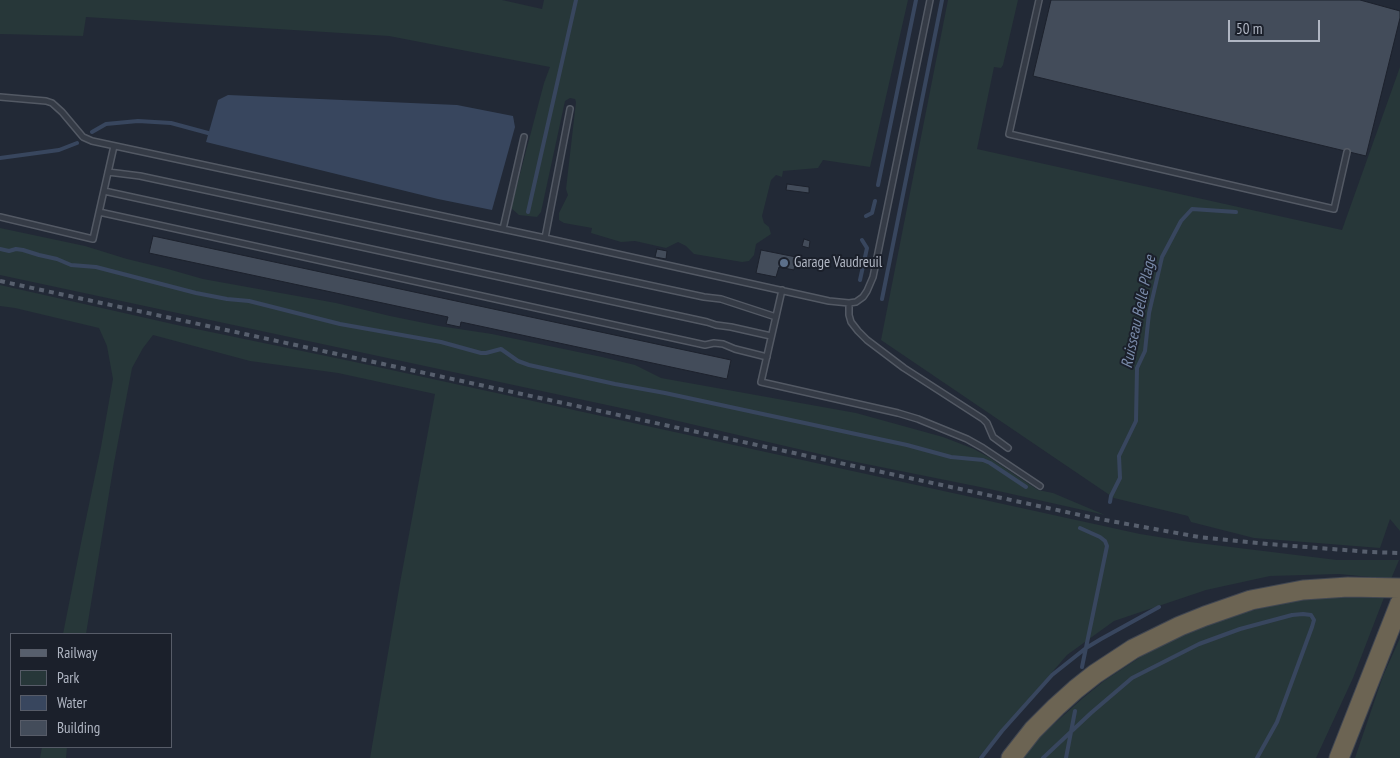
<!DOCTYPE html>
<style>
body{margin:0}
#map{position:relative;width:1400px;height:758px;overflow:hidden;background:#222936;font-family:"PT Sans Narrow",sans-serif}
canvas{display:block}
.legend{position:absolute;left:10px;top:633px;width:162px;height:115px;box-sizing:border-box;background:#1b202b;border:1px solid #575c68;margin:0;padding:6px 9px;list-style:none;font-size:15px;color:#b0b6c3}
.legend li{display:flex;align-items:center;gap:10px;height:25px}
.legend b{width:25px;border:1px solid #575c68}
.scale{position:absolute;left:1228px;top:20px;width:92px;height:22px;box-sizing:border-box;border:2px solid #b0b6c3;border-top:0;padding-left:6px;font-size:15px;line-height:18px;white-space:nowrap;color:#b0b6c3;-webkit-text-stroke:4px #1b202b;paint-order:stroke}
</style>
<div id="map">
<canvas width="1400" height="758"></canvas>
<ul class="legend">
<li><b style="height:6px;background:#575f6d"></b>Railway</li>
<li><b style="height:14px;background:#273739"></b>Park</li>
<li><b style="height:14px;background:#38465e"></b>Water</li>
<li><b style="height:14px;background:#434c5a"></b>Building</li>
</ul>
<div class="scale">50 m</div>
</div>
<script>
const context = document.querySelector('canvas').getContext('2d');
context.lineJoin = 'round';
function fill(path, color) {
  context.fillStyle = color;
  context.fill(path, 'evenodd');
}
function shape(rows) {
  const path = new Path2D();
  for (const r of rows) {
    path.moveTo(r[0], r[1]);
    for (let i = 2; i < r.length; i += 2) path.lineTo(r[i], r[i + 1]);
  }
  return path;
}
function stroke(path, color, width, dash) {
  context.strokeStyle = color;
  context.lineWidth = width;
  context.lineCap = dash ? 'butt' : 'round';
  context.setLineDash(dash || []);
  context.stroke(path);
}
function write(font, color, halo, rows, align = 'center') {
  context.font = font + ' "PT Sans Narrow",sans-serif';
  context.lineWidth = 4;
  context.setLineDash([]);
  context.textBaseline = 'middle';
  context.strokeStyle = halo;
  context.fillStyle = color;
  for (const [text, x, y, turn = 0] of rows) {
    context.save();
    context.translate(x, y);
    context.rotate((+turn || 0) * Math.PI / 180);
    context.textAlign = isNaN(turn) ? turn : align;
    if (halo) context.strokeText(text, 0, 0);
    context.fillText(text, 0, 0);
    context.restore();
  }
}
const green = shape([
 [0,0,502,0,542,9,544,0,908,0,870,167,823,160,818,168,783,171,782,177,776,175,771,180,762,216,764,223,769,227,771,234,756,244,754,255,749,261,742,262,694,254,686,246,678,242,666,248,635,241,621,242,591,233,592,228,564,223,559,220,559,213,568,195,566,189,576,102,575,99,570,98,565,101,541,212,537,217,519,215,511,208,544,83,550,67,389,36,86,17,83,36,0,34],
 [948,0,1018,0,1003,65,1001,68,994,67,977,149,1342,230,1400,67,1400,531,1390,519,1380,548,1254,538,1191,522,1188,516,1114,498,881,340],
 [0,228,85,246,127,259,168,269,203,279,336,303,390,316,439,326,492,334,602,357,635,365,661,378,856,413,943,437,974,449,990,458,1038,490,1053,493,1105,515,985,488,841,459,635,411,0,275],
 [0,285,177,325,355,362,1140,534,1190,542,1337,560,1399,560,1391,579,1339,574,1270,576,1206,590,1114,621,1067,655,978,758,370,758,400,583,435,394,338,373,250,361,153,335,143,348,132,368,114,463,86,634,63,634,81,543,101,447,113,379,107,346,99,328,15,308,0,306],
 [1352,595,1385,595,1353,678,1316,758,1022,758,1045,732,1083,698,1104,681,1154,648,1183,634,1216,621,1246,612,1275,605,1299,600],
 [1400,638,1400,758,1355,758,1383,676],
 [42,747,67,747,66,758,40,758]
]);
const water = shape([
 [228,95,457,105,513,116,515,127,492,210,438,199,206,142,218,100]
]);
const stream = shape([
 [92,132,106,124,138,121,171,123,208,133],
 [0,158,59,150,77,143],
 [878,185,916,0],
 [528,212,576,0],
 [866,216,872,213,875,201],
 [0,249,9,251,16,249,23,250,39,255,57,259,71,265,96,267,196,293,227,299,249,301,340,324,441,342,481,353,486,353,501,349,518,361,529,365,615,384,665,393,907,445,951,457,983,460,990,463,1026,487],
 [860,280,867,248,862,240],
 [882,299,942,0],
 [1110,502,1111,496,1120,478,1119,456,1136,421,1137,368,1145,351,1149,313,1162,257,1181,221,1192,209,1236,212],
 [1080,528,1100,537,1105,541,1107,546,1082,667],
 [981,758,1002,731,1052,675,1086,648,1101,639,1159,607],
 [1043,758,1091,713,1132,678,1199,644,1240,629,1292,615,1303,614,1311,615,1314,620,1312,627,1277,722,1257,758],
 [1066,758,1075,711]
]);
const building = shape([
 [1051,0,1360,0,1400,11,1400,18,1366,156,1033,76,1051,0],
 [787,184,809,187,809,193,786,190,787,184],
 [153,236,731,360,727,379,461,322,460,327,446,324,448,317,149,253,153,236],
 [804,239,810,241,809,248,802,246,804,239],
 [657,249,667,251,666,259,655,257,657,249],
 [761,250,796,257,794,270,779,267,776,277,756,273,761,250]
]);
const service = shape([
 [1039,0,1009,134,1334,209,1347,152],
 [0,97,46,101,52,103,62,112,83,137,92,141,545,238,829,301,849,303,856,302,863,297,867,291,873,277,930,0],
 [108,172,140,176,704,297,721,299,776,317],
 [104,191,707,322,716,325,731,327,771,336],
 [99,212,705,345,714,343,723,344,735,349,767,357],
 [0,217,93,239,114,146],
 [503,229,524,137],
 [545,238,570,109],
 [782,290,761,382,898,413,918,419,967,439,983,448,1040,486],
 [849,303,849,315,851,322,858,331,867,340,904,368,983,419,987,423,993,437,1008,448]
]);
const motorway = shape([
 [1011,758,1033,730,1056,707,1076,689,1095,674,1133,649,1180,626,1205,616,1251,600,1303,590,1348,587,1400,588],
 [1339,758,1400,603]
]);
const rail = shape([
 [0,281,1094,518,1149,528,1199,537,1268,544,1370,552,1400,553]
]);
const markers = [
 [784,263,5,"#5c6f8a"]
];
const poiNames = [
 ["Garage Vaudreuil",794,263]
];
const waterNames = [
 ["Ruisseau Belle Plage",1139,312,-78]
];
fill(green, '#273739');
fill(water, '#38465e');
stroke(stream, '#38465e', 4);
fill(building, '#434c5a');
stroke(building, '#1d222d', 1);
stroke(service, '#535964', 8);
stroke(motorway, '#404651', 21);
stroke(service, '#353b46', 5);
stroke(motorway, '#6c6453', 19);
stroke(rail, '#575f6d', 4, [5, 5]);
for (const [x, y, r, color] of markers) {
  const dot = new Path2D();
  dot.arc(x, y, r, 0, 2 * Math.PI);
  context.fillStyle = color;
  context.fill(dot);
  stroke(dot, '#1b202b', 2);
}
write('15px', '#b0b6c3', '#1b202b', poiNames, 'left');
write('italic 16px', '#7a8baa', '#1b202b', waterNames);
</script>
